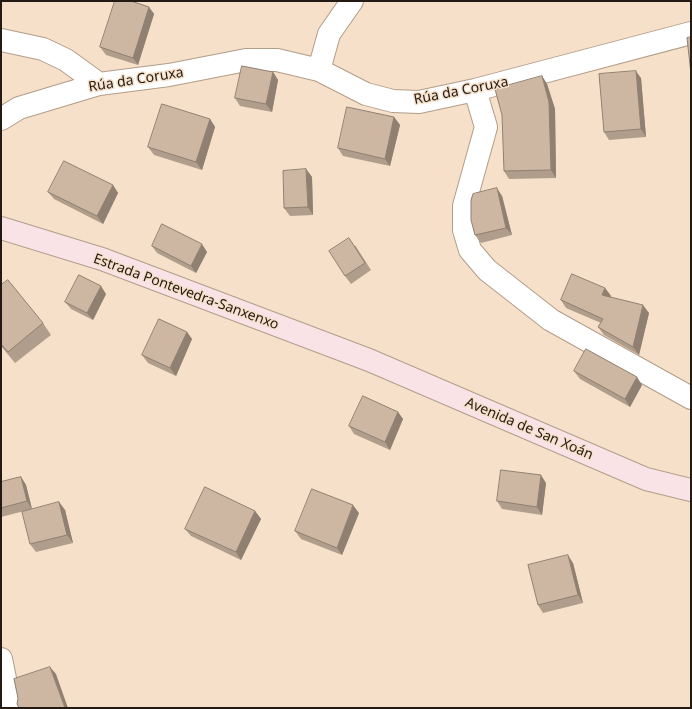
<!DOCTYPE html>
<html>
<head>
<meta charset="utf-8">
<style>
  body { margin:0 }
  #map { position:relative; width:692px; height:709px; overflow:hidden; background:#f6e0ca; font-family:"Noto Sans",sans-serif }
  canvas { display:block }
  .frame { position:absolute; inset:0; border:2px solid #231b13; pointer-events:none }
</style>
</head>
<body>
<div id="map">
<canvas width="692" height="709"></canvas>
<div class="frame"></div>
</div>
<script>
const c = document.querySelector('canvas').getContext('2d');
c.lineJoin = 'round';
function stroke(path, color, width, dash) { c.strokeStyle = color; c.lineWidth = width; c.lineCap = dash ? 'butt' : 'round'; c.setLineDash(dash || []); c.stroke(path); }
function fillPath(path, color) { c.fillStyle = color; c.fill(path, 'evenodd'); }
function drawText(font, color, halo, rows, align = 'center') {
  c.font = font + ' "Noto Sans",sans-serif'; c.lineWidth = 3; c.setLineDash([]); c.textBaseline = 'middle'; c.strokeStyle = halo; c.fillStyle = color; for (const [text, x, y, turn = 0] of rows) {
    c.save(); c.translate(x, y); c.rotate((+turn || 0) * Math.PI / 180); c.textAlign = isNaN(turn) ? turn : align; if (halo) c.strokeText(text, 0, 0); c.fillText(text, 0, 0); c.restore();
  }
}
const street = new Path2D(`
  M1 40 43 49 66 60 99 84
  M319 70 329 34 352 1
  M475 90 486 127 464 206V230L470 250 487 270 551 320 691 398
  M1 119 19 108 99 84 169 75 246 60H277L319 70 366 94 393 101 419 102 475 90 691 33
  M1 659 11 708`);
const secondary = new Path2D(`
  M1 228 102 259 369 360 646 479 691 490`);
stroke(street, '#b29d89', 24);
stroke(secondary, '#b29d89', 24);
stroke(street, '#fff', 22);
stroke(secondary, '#fae3e7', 22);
fillPath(new Path2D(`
  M149 7 154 14 138 65 106 55 100 47Z
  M273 72 278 80 272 112 240 106 235 98Z
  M542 76 547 84 555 109 556 178 509 179 504 171Z
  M641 78 646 137 609 140 604 132Z
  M394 117 400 125 390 166 343 156 338 148Z
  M210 119 215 127 202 170 154 155 148 147Z
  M306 169 312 177 313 215 290 216 284 208Z
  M113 185 118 193 103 224 54 199 48 192Z
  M502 196 512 235 481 243 475 235Z
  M355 245 371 270 351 284 345 276Z
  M152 246 207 252 196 273 157 253Z
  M1 285 43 323 51 335 15 363 1 346Z
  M605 288 611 296 610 297 649 313 639 355 604 335 598 327 601 323 566 308 561 300Z
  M106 294 93 320 71 309 65 302Z
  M187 332 192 339 176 376 148 363 142 355Z
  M574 371 642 385 630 407 580 379Z
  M398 412 403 419 390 450 354 434 349 426Z
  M21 477 26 485 32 509 1 517V482Z
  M546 483 542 515 502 509 497 501Z
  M59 502 65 510 73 543 36 552 30 544Z
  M255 511 261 519 241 560 191 536 185 529Z
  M359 513 342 555 301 539 295 531Z
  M573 563 583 603 543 613 538 605Z`), '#b09d8b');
fillPath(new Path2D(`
  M149 7 154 14 138 65 133 58Z
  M636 71 641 78 646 137 641 129Z
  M273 72 278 80 272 112 266 104Z
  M542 76 547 84 555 109 556 178 551 170Z
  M394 117 400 125 390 166 385 159Z
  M210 119 215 127 202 170 196 162Z
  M306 169 312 177 313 215 308 207Z
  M113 185 118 193 103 224 97 216Z
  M497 188 502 196 512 235 506 228Z
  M202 244 207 252 196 273 191 266Z
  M101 286 106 294 93 320 87 313Z
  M605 288 611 296 608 302 602 295Z
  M643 305 649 313 639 355 633 347Z
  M187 332 192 339 176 376 170 368Z
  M637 377 642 385 630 407 625 399Z
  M398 412 403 419 390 450 385 442Z
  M541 475 546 483 542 515 537 507Z
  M21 477 26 485 32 509 27 501Z
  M59 502 65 510 73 543 67 535Z
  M353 505 359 513 342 555 337 548Z
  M255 511 261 519 241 560 236 552Z
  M568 555 573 563 583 603 578 595Z
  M50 667 56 674 68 708H65Z`), '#908071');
const building = new Path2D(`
  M115 1H131L149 7 133 58 100 47Z
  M691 37V74L687 38Z
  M242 66 273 72 266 104 235 98Z
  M636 71 641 129 604 132 599 74Z
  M542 76 549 102 551 170 504 171 502 115 495 89Z
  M162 104 210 119 196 162 148 147Z
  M347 107 394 117 385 159 338 148Z
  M64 161 113 185 97 216 48 192Z
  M306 169 308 207 284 208 283 171Z
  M497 188 506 228 475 235 471 220V200L473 194Z
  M162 224 202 244 191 266 152 246Z
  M349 238 365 263 345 276 329 251Z
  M572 274 605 288 602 295 643 305 633 347 598 327 603 319 561 300Z
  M79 275 101 286 87 313 65 302Z
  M8 280 43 323 8 352 1 344V285Z
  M159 319 187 332 170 368 142 355Z
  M586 349 637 377 625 399 574 371Z
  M363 396 398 412 385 442 349 426Z
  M501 470 541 475 537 507 497 501Z
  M21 477 27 501 1 508V482Z
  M205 487 255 511 236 552 185 529Z
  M312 489 353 505 337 548 295 531Z
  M59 502 67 535 30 544 22 512Z
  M568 555 578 595 538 605 528 565Z
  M50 667 65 708H19L17 704 18 698 14 679Z`);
fillPath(building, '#cdb7a2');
stroke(building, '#908071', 1);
drawText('14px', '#231b13', '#f6e0ca', [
  ["Rúa da Coruxa",136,80,-9],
  ["Rúa da Coruxa",461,91,-11],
  ["Estrada Pontevedra-Sanxenxo",186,292,20],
  ["Avenida de San Xoán",529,429,23]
]);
</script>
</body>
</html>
